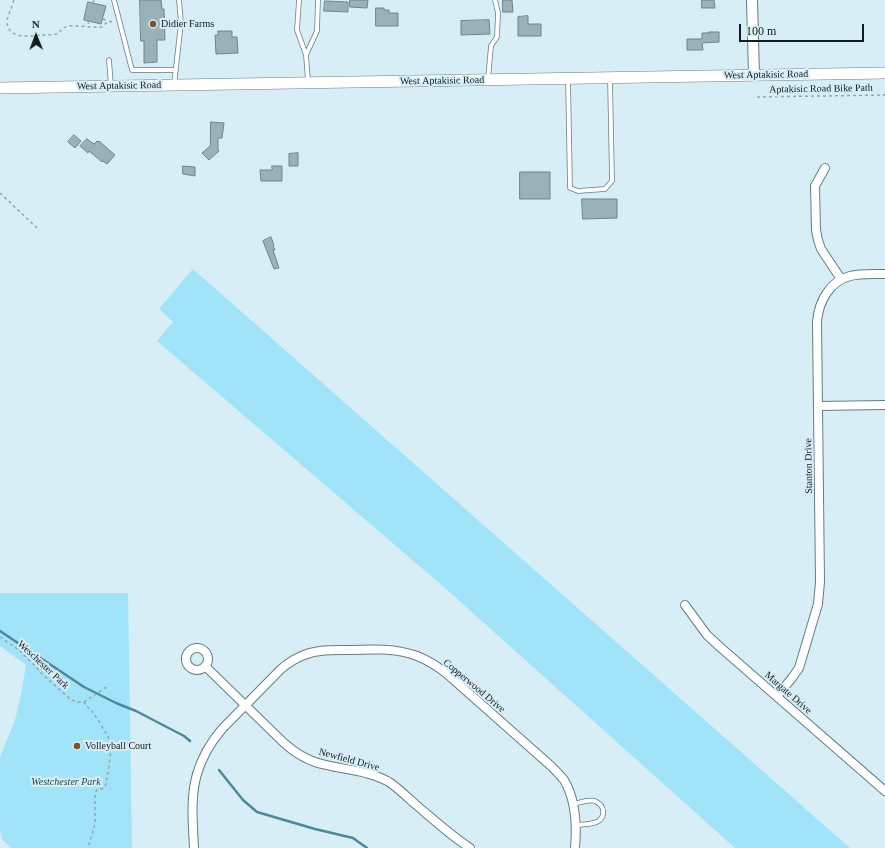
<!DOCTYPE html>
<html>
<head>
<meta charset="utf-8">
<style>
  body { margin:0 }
  #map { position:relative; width:885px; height:848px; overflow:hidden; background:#d7eef6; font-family:Georgia,serif }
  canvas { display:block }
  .north { position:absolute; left:16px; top:16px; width:40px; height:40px; -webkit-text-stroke:3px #d7eef6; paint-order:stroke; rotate:359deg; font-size:11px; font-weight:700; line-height:16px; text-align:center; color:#131b1e }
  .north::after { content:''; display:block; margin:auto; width:14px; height:18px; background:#131b1e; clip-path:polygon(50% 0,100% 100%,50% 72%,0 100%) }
  .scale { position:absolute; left:739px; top:24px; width:125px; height:18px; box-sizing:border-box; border:2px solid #131b1e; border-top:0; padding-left:5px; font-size:12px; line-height:14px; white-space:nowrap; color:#131b1e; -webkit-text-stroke:3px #d7eef6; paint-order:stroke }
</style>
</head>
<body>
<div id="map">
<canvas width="885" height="848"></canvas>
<div class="north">N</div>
<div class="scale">100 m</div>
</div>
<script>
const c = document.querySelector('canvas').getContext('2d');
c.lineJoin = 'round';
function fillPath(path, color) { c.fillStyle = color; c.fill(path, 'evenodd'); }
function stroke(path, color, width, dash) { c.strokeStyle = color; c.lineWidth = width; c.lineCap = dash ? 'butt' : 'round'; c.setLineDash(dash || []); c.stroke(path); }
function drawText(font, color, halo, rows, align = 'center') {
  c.font = font + ' Georgia,serif'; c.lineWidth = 4; c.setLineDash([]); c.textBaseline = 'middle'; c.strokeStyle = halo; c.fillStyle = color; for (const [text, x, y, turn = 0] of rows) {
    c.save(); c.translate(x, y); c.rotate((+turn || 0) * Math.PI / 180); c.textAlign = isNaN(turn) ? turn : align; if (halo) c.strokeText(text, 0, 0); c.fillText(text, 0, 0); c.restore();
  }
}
fillPath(new Path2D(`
  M193 269 850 848H735L445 588 157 341 173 322 159 309Z
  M0 593H128L132 848H11L2 839 0 830V757L15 720 21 694 26 665 0 646Z`), '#a1e4f9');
stroke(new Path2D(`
  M0 631 84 687 116 703 136 711 184 736 190 741
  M219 770 243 800 257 812 315 829 353 838 367 848`), '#4e899a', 2.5);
const building = new Path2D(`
  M140 0H161L162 9H164L165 40H157V62L144 63V41H141Z
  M350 0H368L367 8 350 7Z
  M503 0H512L513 12H503Z
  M702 0H714L715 8H702Z
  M325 1 348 2V12L324 11Z
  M88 2 106 6 101 24 84 20Z
  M376 8H384V10H389V13H398V26H376Z
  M528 16V24H541V36H518V17Z
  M489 20 490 34 461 35V21Z
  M218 31H232V37H237L238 53 216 54 215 35H218Z
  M709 32H719V42L702 43 703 50H687V39H702V33H709Z
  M211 122 224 123 222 138H218V149L219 151 209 160 202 153 210 146Z
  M74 135 81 141 75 148 68 142Z
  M87 139 94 144 97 141 98 142 99 141 115 155 107 164 103 161 102 162 89 151 88 153 80 146Z
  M298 153V166H289V154Z
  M183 166 195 167V176L183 174Z
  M272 166H282V181H261L260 170H272Z
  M520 172H550V199H520Z
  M582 199H617V218L583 219Z
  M271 237 274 245 273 246 275 250H273L279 268 274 269 263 241Z`);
fillPath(building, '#9ab1b7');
stroke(building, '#6f848b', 1);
const service = new Path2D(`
  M114 0 132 70H176
  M299 0 297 30 306 55 308 81
  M306 55 317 31 318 0
  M109 60 111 86
  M488 79 491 46 497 37 498 13 495 0
  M568 79 570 188 578 191 605 189 612 181 610 78
  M174 85 181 23 179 0
  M573 804C579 803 589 799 595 801 599 803 603 806 603 811 605 825 586 824 576 825`);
const minor = new Path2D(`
  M825 168 815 186 816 230 818 240 821 249 841 279
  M818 406 885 405
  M685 605 707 635 720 647 885 791
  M186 659a11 11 0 1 1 22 0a11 11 0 1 1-22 0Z
  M205 666 284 743C293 751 303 758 315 762 339 770 366 769 389 782 398 788 406 796 415 804 433 819 450 835 470 848
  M777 696 792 678 799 668 802 658 818 604 820 582 817 321C819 301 830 281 850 276 861 273 874 274 885 274
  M194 848C193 824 190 798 197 774 202 757 211 742 222 729L281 669C288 663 296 658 304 655 319 649 335 650 350 650 372 649 396 648 417 656 427 660 437 666 446 673L551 766C555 770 560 775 564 780 576 800 577 825 575 848`);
const tertiary = new Path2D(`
  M752 0 754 75`);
const secondary = new Path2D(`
  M0 88 885 73`);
stroke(service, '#687d83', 5.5);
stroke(minor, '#687d83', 10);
stroke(tertiary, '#687d83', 12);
stroke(secondary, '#687d83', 12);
stroke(new Path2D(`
  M14 0 7 20C7 40 28 36 41 35 46 35 53 35 57 34 62 31 61 27 70 26 80 25 91 28 102 27L108 21 114 22
  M93 3 94 0
  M103 19 108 21
  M88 21 89 27
  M757 97 885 95
  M0 193 37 228
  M0 637 19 650 34 665 41 673 69 698 76 702H84C86 706 89 708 92 711 97 718 103 728 107 735 114 747 108 770 106 784L104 788 97 790 95 793V824L88 848
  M84 702 108 686`), '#94a5ac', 1.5, [3, 3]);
stroke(service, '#fff', 4);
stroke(minor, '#fff', 8);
stroke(tertiary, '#fff', 10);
stroke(secondary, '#fff', 11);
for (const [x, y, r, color] of [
  [153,24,4,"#78552e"],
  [77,746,4,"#78552e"]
]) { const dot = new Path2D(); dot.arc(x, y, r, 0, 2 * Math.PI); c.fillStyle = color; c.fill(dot); stroke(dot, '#d7eef6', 1.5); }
drawText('10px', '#131b1e', '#d7eef6', [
  ["Didier Farms",161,24],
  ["Volleyball Court",85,746]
], 'left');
drawText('10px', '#131b1e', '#d7eef6', [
  ["West Aptakisic Road",766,75,-1],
  ["West Aptakisic Road",442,81,-1],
  ["West Aptakisic Road",119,86,-1],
  ["Aptakisic Road Bike Path",821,89,-1],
  ["Stanton Drive",809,466,-91],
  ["Weschester Park",43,665,43],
  ["Copperwood Drive",474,686,40],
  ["Margate Drive",788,693,41],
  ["Newfield Drive",349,760,15]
]);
drawText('italic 10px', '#1f444f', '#d7eef6', [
  ["Westchester Park",66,782]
]);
</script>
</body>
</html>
